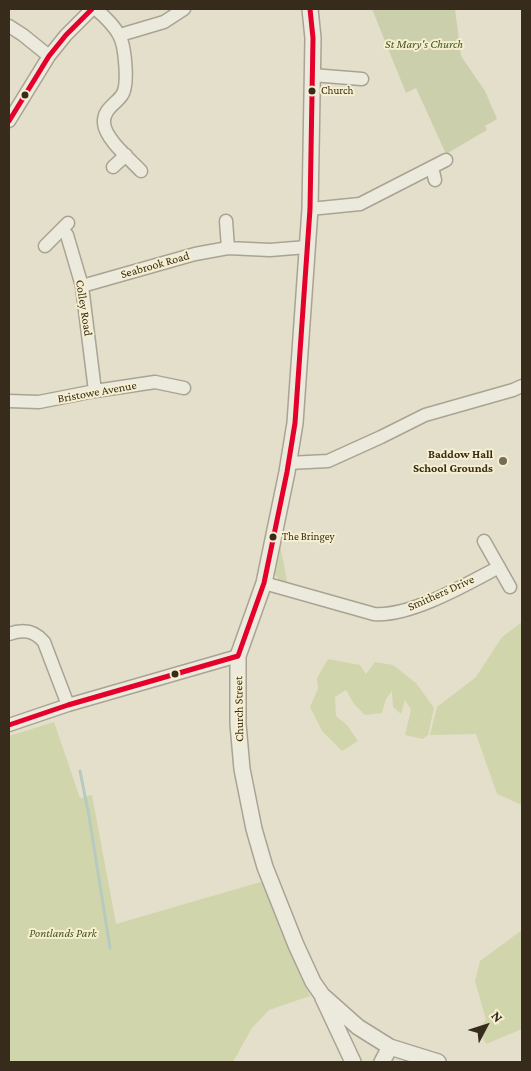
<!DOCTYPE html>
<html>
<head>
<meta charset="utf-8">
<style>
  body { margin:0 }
  #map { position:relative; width:531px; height:1071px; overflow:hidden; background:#e4dfca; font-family:"Crimson Pro",serif }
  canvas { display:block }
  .frame { position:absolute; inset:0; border:10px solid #372c1c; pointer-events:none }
  .north { position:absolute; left:461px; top:1001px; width:50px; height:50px; -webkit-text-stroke:4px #f6efcf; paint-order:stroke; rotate:50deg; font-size:14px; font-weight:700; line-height:20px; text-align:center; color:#372c1c }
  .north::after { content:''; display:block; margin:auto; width:18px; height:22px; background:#372c1c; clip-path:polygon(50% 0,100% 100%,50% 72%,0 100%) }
</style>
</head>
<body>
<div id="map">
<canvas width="531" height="1071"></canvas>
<div class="frame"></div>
<div class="north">N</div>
</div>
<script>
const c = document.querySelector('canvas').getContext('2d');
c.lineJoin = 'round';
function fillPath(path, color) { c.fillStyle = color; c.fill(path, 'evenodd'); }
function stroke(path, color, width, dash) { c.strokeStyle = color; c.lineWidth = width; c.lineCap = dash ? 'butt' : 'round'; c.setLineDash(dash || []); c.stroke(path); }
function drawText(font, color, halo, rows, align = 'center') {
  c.font = font + ' "Crimson Pro",serif'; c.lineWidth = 4; c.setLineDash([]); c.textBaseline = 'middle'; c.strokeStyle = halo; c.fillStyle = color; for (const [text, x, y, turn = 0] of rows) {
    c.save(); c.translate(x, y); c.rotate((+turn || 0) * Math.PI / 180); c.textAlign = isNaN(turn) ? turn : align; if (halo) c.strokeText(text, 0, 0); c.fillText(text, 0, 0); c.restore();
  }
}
fillPath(new Path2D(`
  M279 540 287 581 285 583 279 580 272 570Z
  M522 622V805L497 794 476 734 430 735 437 707 476 677 502 637Z
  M328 659 360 665 366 674 375 662 393 665 416 683 434 708 428 735 423 739 405 735 411 710 405 700 401 714 393 707 392 691 386 699 382 713 365 715 354 704 346 690 335 697 336 716 347 725 358 741 342 751 322 731 310 707 318 689 317 678Z
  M54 722 80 798 92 795 116 924 264 881 310 996 269 1010 252 1028 233 1062H9V736Z
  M522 930V1029L486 1044 478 1029 486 1020 475 981 480 961Z`), '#d1d5ac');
fillPath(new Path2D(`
  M372 9H455L461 56 485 91 497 119 485 126 487 130 446 154 416 88 406 93Z`), '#cbcfac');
stroke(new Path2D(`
  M80 771 89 816 110 948`), '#b6cac0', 3);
const minor = new Path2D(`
  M96 9C104 16 114 25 119 35 125 45 129 85 122 95 116 104 103 109 104 123 105 139 130 159 141 171
  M9 26 23 35 49 56
  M120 35 164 22 184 9
  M312 75 362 79
  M9 121 49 56 66 35 92 9
  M113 167 126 155
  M432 167 435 180
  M310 209 360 204 446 160
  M226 221 228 248
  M62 229 67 235 82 286 95 391
  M45 246 68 223
  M82 286 195 254 228 248 270 250 307 247
  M9 401 39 402 95 391 155 382 184 388
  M288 463 328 461 381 437 425 415 513 390 522 386
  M484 541 510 587
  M264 583 374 614C410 617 467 584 499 567
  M9 634C23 629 34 630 44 642L68 705
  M9 725 68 705 238 656`);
const tertiary = new Path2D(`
  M310 9 313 38 310 209 295 423 287 472 264 583 238 656V724L242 769 254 829 265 867 296 945 313 982 322 995 358 1027 390 1047 438 1062
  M323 998 353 1062
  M382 1062 390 1047`);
stroke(minor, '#a9a394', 15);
stroke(tertiary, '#a9a394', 18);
stroke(minor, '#ece9dd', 12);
stroke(tertiary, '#ece9dd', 15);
stroke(new Path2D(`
  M9 121 49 56 66 35 92 9
  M9 725 68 705 238 656 264 583 287 472 295 423 310 209 313 38 310 9`), '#e4002b', 5);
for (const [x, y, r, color] of [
  [312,91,4.5,"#372c1c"],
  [25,95,4.5,"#372c1c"],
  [503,461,5,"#746b59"],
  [273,537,4.5,"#372c1c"],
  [175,674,4.5,"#372c1c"]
]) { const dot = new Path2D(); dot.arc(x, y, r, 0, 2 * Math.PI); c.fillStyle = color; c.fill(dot); stroke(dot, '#f6efcf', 2); }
drawText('11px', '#372c1c', '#f6efcf', [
  ["Church",321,91],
  ["The Bringey",282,537]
], 'left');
drawText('italic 12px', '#435522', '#f6efcf', [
  ["St Mary's Church",424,44],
  ["Pontlands Park",63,933]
]);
drawText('12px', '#372c1c', '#f6efcf', [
  ["Seabrook Road",155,265,-16],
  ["Colley Road",84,308,81],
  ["Bristowe Avenue",97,392,-10],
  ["Smithers Drive",441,593,-24],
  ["Church Street",239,709,-91]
]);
drawText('bold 12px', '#372c1c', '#f6efcf', [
  ["Baddow Hall",493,454],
  ["School Grounds",493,468]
], 'right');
</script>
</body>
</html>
